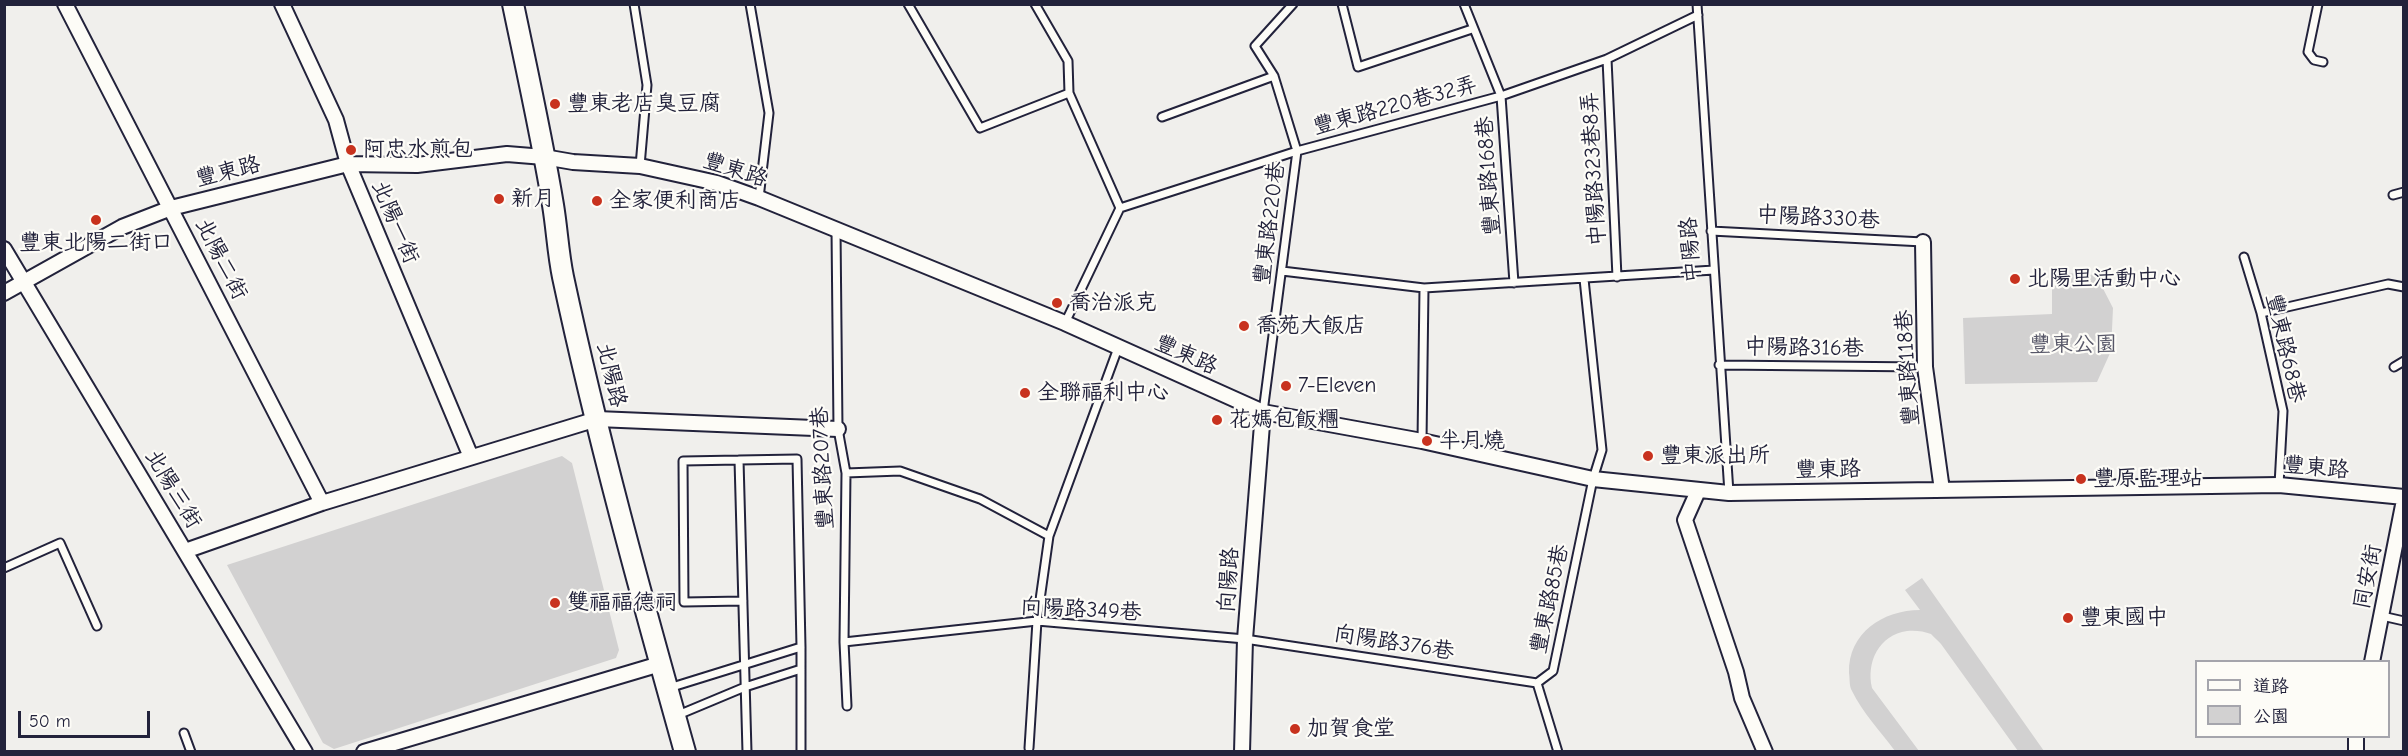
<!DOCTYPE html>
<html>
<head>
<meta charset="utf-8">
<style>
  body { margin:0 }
  #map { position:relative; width:2408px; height:756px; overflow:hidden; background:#f0efec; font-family:"Comic Neue","LXGW WenKai TC",sans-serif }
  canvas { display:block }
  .frame { position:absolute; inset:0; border:6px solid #22223b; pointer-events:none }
  .legend { position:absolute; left:2195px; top:660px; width:195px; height:78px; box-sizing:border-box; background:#fdfcf7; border:2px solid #a5a5ac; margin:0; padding:8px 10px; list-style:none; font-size:18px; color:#22223b }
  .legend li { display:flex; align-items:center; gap:12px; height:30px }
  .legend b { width:30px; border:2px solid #a5a5ac }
  .scale { position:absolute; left:18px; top:711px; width:132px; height:27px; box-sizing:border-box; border:3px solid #22223b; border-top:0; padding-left:8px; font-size:18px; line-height:21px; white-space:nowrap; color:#22223b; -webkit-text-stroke:4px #fdfcf7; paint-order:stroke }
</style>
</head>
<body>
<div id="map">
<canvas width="2408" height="756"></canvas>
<div class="frame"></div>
<ul class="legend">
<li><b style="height:8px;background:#fdfcf7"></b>道路</li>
<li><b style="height:16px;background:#d2d1d1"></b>公園</li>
</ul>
<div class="scale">50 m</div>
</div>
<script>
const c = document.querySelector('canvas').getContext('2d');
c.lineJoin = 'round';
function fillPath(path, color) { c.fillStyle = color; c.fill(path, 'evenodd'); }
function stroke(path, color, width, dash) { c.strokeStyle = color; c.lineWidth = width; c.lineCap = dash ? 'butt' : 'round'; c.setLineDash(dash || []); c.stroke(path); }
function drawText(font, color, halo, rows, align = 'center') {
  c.font = font + ' "Comic Neue","LXGW WenKai TC",sans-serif'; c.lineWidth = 4.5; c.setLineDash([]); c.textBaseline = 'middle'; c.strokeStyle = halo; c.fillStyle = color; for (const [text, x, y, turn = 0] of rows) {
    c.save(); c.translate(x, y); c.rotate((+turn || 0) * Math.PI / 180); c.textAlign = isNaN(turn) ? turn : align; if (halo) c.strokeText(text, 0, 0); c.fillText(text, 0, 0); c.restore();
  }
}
fillPath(new Path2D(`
  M2052 272 2096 275 2113 308 2111 351 2097 382 1965 384 1963 318 2052 314Z
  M562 456 572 463 619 650 616 658 334 749 323 743 227 565Z
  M1922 578 2044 751H2018L1941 644C1938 641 1934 637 1931 634 1924 631 1914 630 1907 631 1879 635 1866 662 1872 688L1919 751H1895C1881 732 1862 712 1852 691 1849 686 1850 679 1849 673 1848 633 1883 610 1920 610L1905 590Z`), '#d2d1d1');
const lane = new Path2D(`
  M634 4 647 85 640 166
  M750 4 769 113 759 198
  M908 4 980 128 1069 93
  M1035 4 1068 61 1069 93 1120 208 1065 323
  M1342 4 1358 67 1472 29
  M1464 4 1501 96 1514 283
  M1697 4 1729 493
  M2318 4 2308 52 2314 60 2323 62
  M1607 59 1617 277
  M1162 117 1274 76
  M2393 195 2404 192
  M1120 208 1297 151 1501 96 1607 59 1698 15
  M836 229 838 429 846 473 844 642 847 706
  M1711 231 1923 242
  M2244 257 2261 313 2283 411 2279 485
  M1282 271 1424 288 1714 270
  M2261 313 2388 284 2404 287
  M1719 365 1925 367
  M2394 367 2404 361
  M1263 412 1297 151 1274 76 1255 46 1293 4
  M1422 441 1424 288
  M739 460 683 461 684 602 743 601
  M846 473 900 471 980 499 1049 536
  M4 568 60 543 97 626
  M2382 616 2404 621
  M844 642 1037 621 1245 639 1537 683
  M1537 683 1553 671 1593 479 1602 450 1584 279
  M1537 683 1558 752
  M669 688 801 647
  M678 715 745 687 801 669
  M184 733 191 752
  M1029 748 1037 621 1049 536 1118 348
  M747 752 739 460 797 459 801 647V752`);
const street = new Path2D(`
  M65 4 322 503
  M282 4 336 120 348 164 471 457
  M1923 242 1925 367 1942 490
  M4 249 305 752
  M4 293 122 227 171 208 348 164 417 165 507 154 544 157 573 162 640 166 717 183 759 198 1065 323 1263 412 1422 441 1593 479 1729 493 2279 485 2404 497
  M1698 491 1685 520 1736 672 1742 698 1765 752
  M185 551 322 503 597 419 838 429
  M2372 662 2404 500
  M364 752 660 664
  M1242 752 1245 639 1263 412
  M2356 752V736`);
const secondary = new Path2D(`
  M513 4C527 71 542 138 553 205 557 229 558 253 563 277 597 436 641 595 685 752`);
stroke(lane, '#22223b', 11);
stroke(street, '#22223b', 18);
stroke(secondary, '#22223b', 24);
stroke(lane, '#fdfcf7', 7);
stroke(street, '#fdfcf7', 14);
stroke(secondary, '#fdfcf7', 20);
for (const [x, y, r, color] of [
  [555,104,6,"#c8321e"],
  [351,150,6,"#c8321e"],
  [499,199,6,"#c8321e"],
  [597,201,6,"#c8321e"],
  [96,220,6,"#c8321e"],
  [2015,279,6,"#c8321e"],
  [1057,303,6,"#c8321e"],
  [1244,326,6,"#c8321e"],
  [1286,386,6,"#c8321e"],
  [1025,393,6,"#c8321e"],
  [1217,420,6,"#c8321e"],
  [1427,441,6,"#c8321e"],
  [1648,456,6,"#c8321e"],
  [2081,479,6,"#c8321e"],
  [555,603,6,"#c8321e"],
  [2068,618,6,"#c8321e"],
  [1295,729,6,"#c8321e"]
]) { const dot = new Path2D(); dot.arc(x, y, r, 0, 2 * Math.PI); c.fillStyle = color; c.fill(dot); stroke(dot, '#fdfcf7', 2); }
drawText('22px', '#22223b', '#fdfcf7', [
  ["豐東老店臭豆腐",567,104],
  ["阿忠水煎包",363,150],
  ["新月",511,199],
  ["全家便利商店",609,201],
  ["豐東北陽二街口",96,243,"center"],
  ["北陽里活動中心",2027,279],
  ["喬治派克",1069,303],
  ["喬苑大飯店",1256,326],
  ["7-Eleven",1298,386],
  ["全聯福利中心",1037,393],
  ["花媽包飯糰",1229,420],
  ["半月燒",1439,441],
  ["豐東派出所",1660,456],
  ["豐原監理站",2093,479],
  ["雙福福德祠",567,603],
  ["豐東國中",2080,618],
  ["加賀食堂",1307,729]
], 'left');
drawText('22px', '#22223b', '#fdfcf7', [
  ["豐東路220巷32弄",1395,106,-15],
  ["中陽路323巷8弄",1594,169,-93],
  ["豐東路",735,170,18],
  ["豐東路",228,172,-14],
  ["豐東路168巷",1489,176,-94],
  ["中陽路330巷",1818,218,3],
  ["北陽一街",395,222,67],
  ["豐東路220巷",1270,223,-83],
  ["中陽路",1691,250,-94],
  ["北陽二街",221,259,63],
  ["中陽路316巷",1804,348,1],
  ["豐東路68巷",2285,348,77],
  ["豐東路",1186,355,24],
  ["豐東路118巷",1908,368,-94],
  ["北陽路",611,375,77],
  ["豐東路207巷",823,468,-93],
  ["豐東路",2316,468,5],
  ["豐東路",1828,470,-1],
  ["北陽三街",173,489,59],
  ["同安街",2368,577,-79],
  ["向陽路",1229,580,-86],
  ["豐東路85巷",1550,599,-78],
  ["向陽路349巷",1081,610,3],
  ["向陽路376巷",1394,643,9]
]);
drawText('22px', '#575768', '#fdfcf7', [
  ["豐東公園",2073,345]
]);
</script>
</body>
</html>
